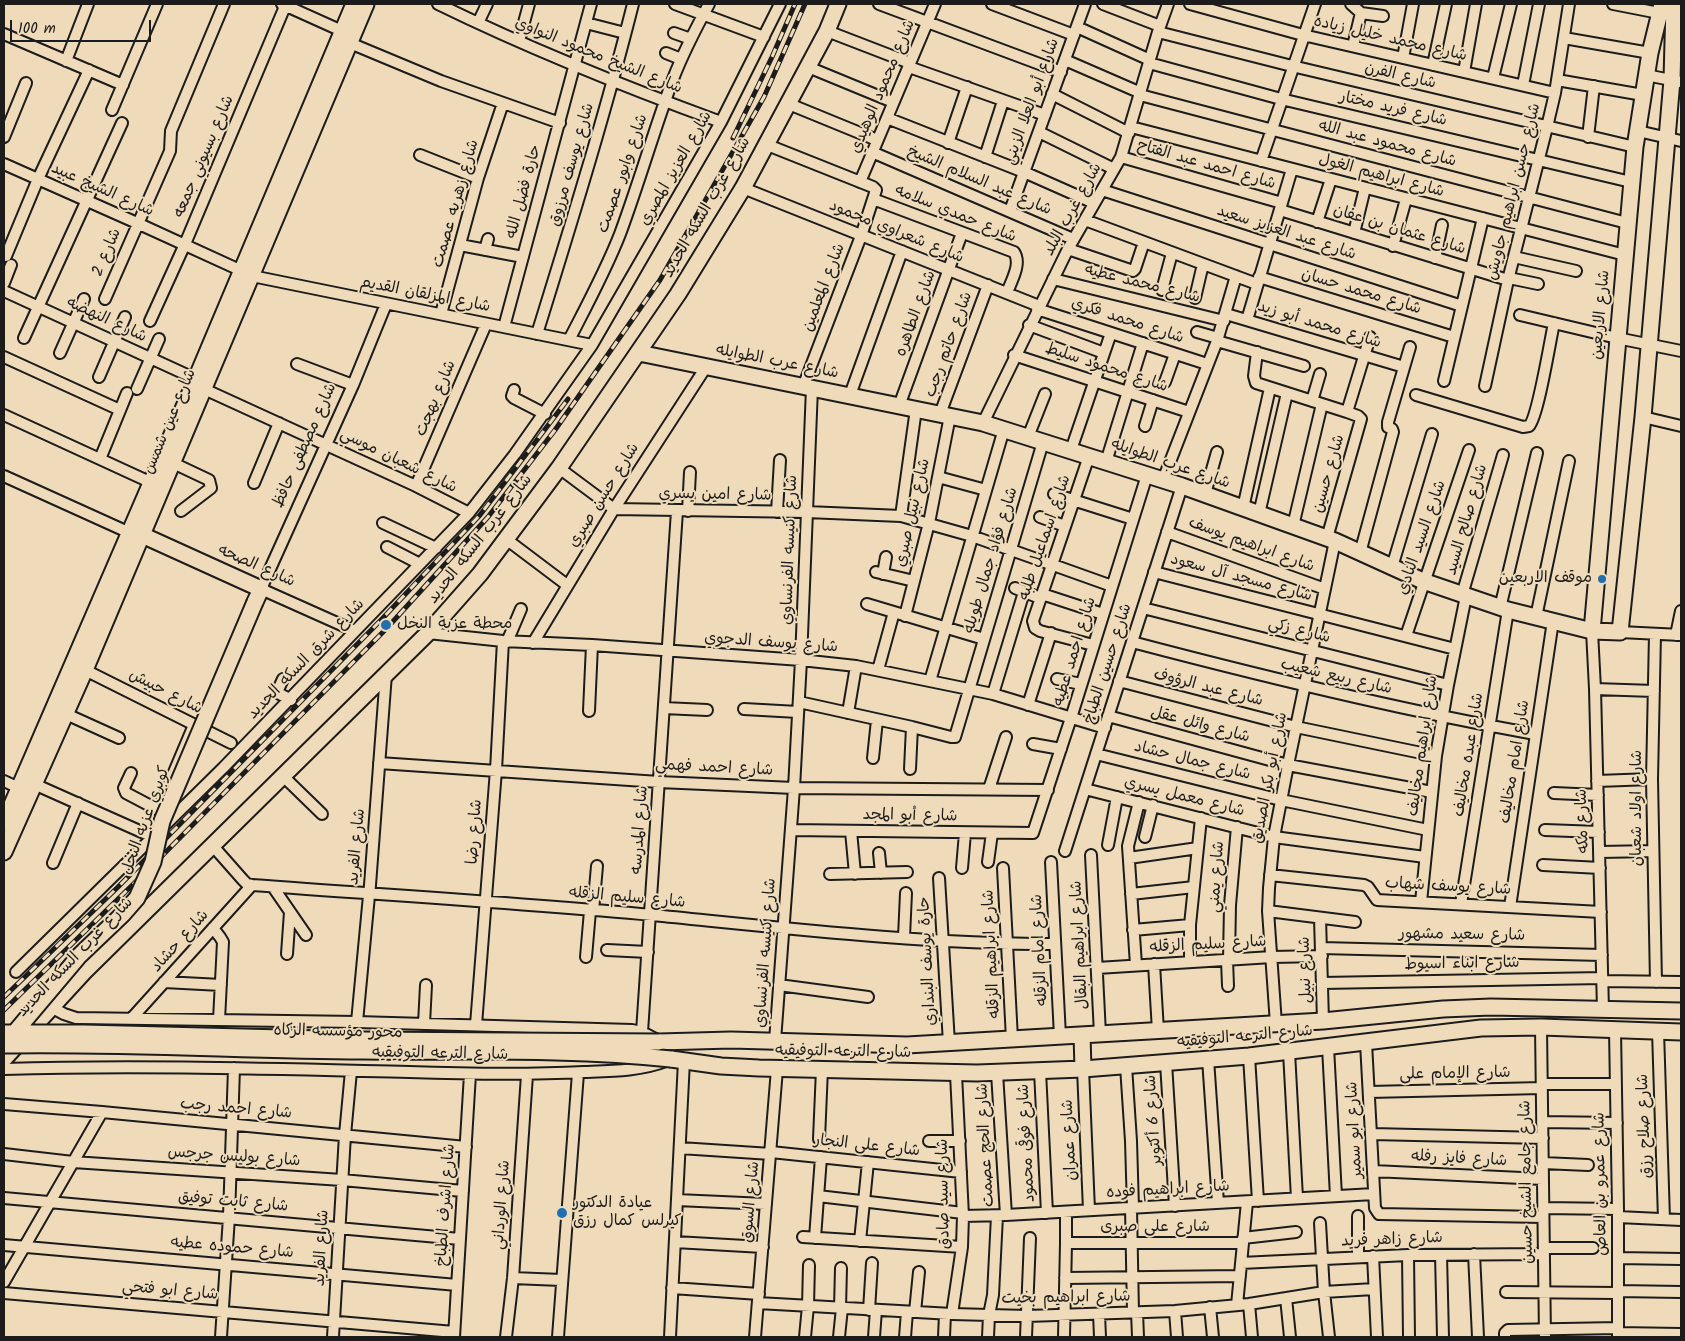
<!DOCTYPE html>
<html>
<head>
<meta charset="utf-8">
<style>
  body { margin:0 }
  #map { position:relative; width:1685px; height:1341px; overflow:hidden; background:#efdbb9; font-family:Kalam,sans-serif }
  canvas { display:block }
  .frame { position:absolute; inset:0; border:5px solid #1c1c1c; pointer-events:none }
  .scale { position:absolute; left:10px; top:20px; width:141px; height:22px; box-sizing:border-box; border:2px solid #1c1c1c; border-top:0; padding-left:6px; font-size:15px; line-height:18px; white-space:nowrap; color:#1c1c1c; -webkit-text-stroke:4px #efdbb9; paint-order:stroke }
</style>
</head>
<body>
<div id="map">
<canvas width="1685" height="1341"></canvas>
<div class="frame"></div>
<div class="scale">100 m</div>
</div>
<script>
const c = document.querySelector('canvas').getContext('2d');
c.lineJoin = 'round';
function stroke(path, color, width, dash) { c.strokeStyle = color; c.lineWidth = width; c.lineCap = dash ? 'butt' : 'round'; c.setLineDash(dash || []); c.stroke(path); }
function drawText(font, color, halo, rows, align = 'center') {
  c.font = font + ' Kalam,"Playpen Sans Arabic",sans-serif'; c.lineWidth = 4; c.setLineDash([]); c.textBaseline = 'middle'; c.strokeStyle = halo; c.fillStyle = color; for (const [text, x, y, turn = 0] of rows) {
    c.save(); c.translate(x, y); c.rotate((+turn || 0) * Math.PI / 180); c.textAlign = isNaN(turn) ? turn : align; if (halo) c.strokeText(text, 0, 0); c.fillText(text, 0, 0); c.restore();
  }
}
const street = new Path2D(`
  M282 4 342 31
  M438 4C530 49 625 87 721 122
  M675 4 764 37
  M879 4 1061 72
  M992 4 1074 35
  M1103 4 1160 26
  M1190 4 1303 35 1555 93
  M1351 4 1361 13 1383 16
  M1613 4 1659 13
  M478 23 487 4
  M586 23 625 33
  M1077 27 1150 60
  M827 31 910 63
  M1158 32 1292 66 1635 147
  M674 33 691 39
  M4 34 123 85
  M1564 38 1650 53
  M345 41 441 81 560 123
  M519 41 529 4
  M1353 46 1361 13
  M666 53 681 59
  M1403 58 1413 4
  M1065 60 1141 93
  M66 61 88 4
  M1149 63 1281 99 1631 182
  M1433 65 1446 4
  M808 67 893 102
  M909 67 1045 115
  M1464 72 1476 4
  M1646 75 1681 82
  M1493 78 1511 4
  M1557 80 1643 95
  M1523 85 1539 4
  M1052 94 1129 133
  M1140 95 1627 223
  M789 104 877 140
  M112 110 157 4
  M887 118 1024 172 1094 203
  M1131 127 1625 255
  M1638 131 1681 141
  M1039 132 1114 169
  M4 137 26 83
  M1588 137 1594 86
  M948 143 967 87
  M765 144 873 187 876 190 861 236 803 387
  M872 152 1073 239
  M420 155 478 178
  M985 157 1003 101
  M1121 157 1282 203
  M1261 161 1315 4
  M4 164 137 223 242 271
  M860 182 935 4
  M743 188 1039 306
  M1102 190 1462 306
  M873 199 1014 252C1022 264 1011 281 1007 293
  M1280 210 1508 280
  M1010 211 1085 4
  M1085 220 1257 284
  M1317 222 1331 179
  M1354 233 1365 188
  M460 245 523 257
  M1393 246 1406 199
  M1068 249 1133 271 1135 269 1144 242
  M485 250 488 239
  M6 256 38 179 89 70
  M1514 257 1576 271
  M1435 258 1442 225
  M252 276 592 345
  M1259 277 1454 337
  M1509 278 1538 284
  M1053 279 1224 321
  M4 283 11 265
  M1162 290 1172 253
  M4 291 196 379
  M1195 298 1203 264
  M105 299 170 151 171 131 224 4
  M1037 309 1207 364
  M441 314 478 178 503 103
  M1226 314 1404 367
  M1520 315 1617 338 1681 351
  M1247 320 1292 169
  M150 321 185 244 286 4
  M1029 325 1104 353
  M504 327 591 4
  M1197 332 1218 338
  M537 334C571 224 605 115 633 4
  M24 338 122 123
  M569 340C587 305 606 270 620 234 639 183 654 130 673 79 683 53 696 28 709 4
  M1217 341 1304 366
  M1257 352 1254 376 1256 383 1347 412 1358 416 1361 419 1327 538
  M60 353 84 299
  M1014 355 1189 412
  M4 357 120 410
  M297 364 353 385
  M99 377 125 317
  M1444 381 1483 218
  M1165 382 1175 354
  M1485 386 1508 280 1547 127 1555 93 1569 4
  M137 389 159 339
  M204 389 416 486 469 513
  M514 390 512 396 514 398 545 414
  M850 395 902 251
  M1416 395 1523 427 1529 426C1538 417 1550 341 1554 323
  M1312 401 1320 374
  M899 406 962 233
  M1347 412 1370 337
  M940 414 988 285
  M4 415 152 483
  M1643 417 1681 426
  M983 423 1068 249 1121 157 1158 32 1168 4
  M1145 426 1153 400
  M1028 437 1045 394
  M1071 450 1111 333
  M1089 456 1033 621 1035 628 1040 631 1093 645
  M100 459 127 393
  M1106 462 1143 343
  M173 463 209 480 211 488 181 511
  M559 468 614 509 807 512 901 516 972 536 1112 586
  M4 476 130 533
  M938 477 986 490
  M1163 480 1217 341 1236 276
  M254 483 279 423
  M416 486 486 324
  M1054 494 1133 519
  M1205 494 1217 452
  M1243 508 1270 388
  M688 511 690 472
  M777 512 780 460
  M1259 514 1287 393
  M901 516 916 409
  M1040 517 1065 526
  M383 523 436 548
  M1293 526 1322 404
  M1167 532 1325 589
  M506 539 567 585
  M387 547 420 564
  M1360 553 1393 432 1392 429 1388 427V422L1410 347
  M1392 567 1432 434
  M876 572 914 581
  M1154 572 1455 649
  M883 574 886 557
  M1015 588 1040 598
  M1042 594 1103 614
  M1462 595 1503 455
  M867 604 984 639
  M1143 608 1448 685
  M1500 608 1537 453
  M905 616 929 523 950 416
  M1536 617 1569 461
  M355 631 261 589 353 385 386 304
  M1592 631 1595 689 1603 1010
  M1620 632 1681 635
  M428 633 503 641 592 645 801 660 856 666 993 694 1105 728
  M1655 634 1652 779 1656 982
  M1676 635 1681 611
  M1406 636 1469 450
  M507 642 521 609
  M1132 642C1265 677 1399 710 1535 734
  M533 643 614 509 706 367
  M85 670 231 743
  M878 670 894 612
  M283 679 278 690V693L291 700
  M1057 679 1081 684
  M930 681 1004 429
  M1119 681 1296 727 1436 756
  M1595 689 1654 691
  M993 694 1024 592
  M799 702 912 727 951 737H955L1043 442
  M1028 705 1051 633
  M664 708 707 710
  M744 709 798 712
  M589 711 592 645
  M848 713 856 666
  M66 714 119 738
  M1108 716 1288 765 1432 792
  M1033 744 1061 749
  M1096 754 1281 800 1428 830
  M873 758 877 720
  M379 763 659 782 794 788 1048 790
  M910 769 912 727
  M131 773 124 788 126 793 164 813
  M283 776 322 814
  M4 781 19 788
  M1597 781 1652 779
  M34 784 153 837
  M989 789 1006 737
  M1085 789 1274 837 1425 857
  M1554 793 1598 795
  M158 810 194 725
  M791 830 1033 833 1071 718 1147 475
  M1545 830 1599 832
  M851 831 855 874
  M1145 837 1153 805
  M1108 845 1117 797
  M213 846 243 880 247 884 252 885C386 895 519 903 652 915 785 928 922 944 1055 944
  M1065 851 1182 486
  M1600 852 1653 851
  M879 853 881 873
  M1091 855 1100 1034
  M1129 858 1198 848
  M988 862 992 833
  M1051 862 1060 1036
  M53 863 78 803
  M1543 865 1600 868
  M962 868 965 833
  M1003 868 1012 1039
  M830 874 907 872
  M1270 875 1364 885 1368 887 1377 900 1601 912
  M939 878 949 1043
  M273 887 306 935
  M1131 894 1194 887
  M1421 902 1436 756 1448 685 1466 596
  M1461 904 1508 610
  M1510 907 1553 621
  M593 911 597 866
  M1268 911 1355 922
  M1320 918 1323 1021
  M213 928 220 937 223 942 219 1020
  M1133 930 1190 925
  M904 937 906 893
  M1321 948 1602 955
  M607 950 648 952
  M287 954 290 912
  M586 957 590 911
  M1227 960 1228 986
  M1229 960 1230 905 1237 827
  M1190 962V925L1201 818
  M1154 964 1158 1031
  M1136 965 1128 846 1139 802
  M1097 968 1272 957 1322 956
  M16 972 223 768 469 513 515 454 592 345 721 122 780 4
  M1602 981 1681 982
  M164 982 221 985
  M1322 983 1602 978
  M779 985 868 997
  M51 1007 64 1014 76 1018 357 1022 632 1030 642 1032 659 1041
  M131 1019 252 885
  M357 1022 370 885 386 674
  M424 1024 426 985
  M1276 1024 1268 911 1269 888 1274 837 1288 765 1335 541
  M476 1025 496 770 503 641
  M1541 1027 1545 1337
  M1615 1030 1618 1209V1337
  M1658 1031 1664 1219
  M642 1032 677 511
  M775 1041 794 788 801 660 812 388
  M1366 1043 1375 1208 1379 1214 1543 1217
  M1328 1047 1336 1196
  M1289 1052 1297 1198
  M1249 1056 1258 1201
  M1208 1059 1218 1203
  M1166 1063 1175 1206
  M1126 1066 1131 1141 1133 1208
  M4 1069C139 1065 274 1069 409 1072 468 1074 525 1075 584 1072 611 1071 640 1071 666 1061
  M1083 1069 1089 1210
  M1040 1071 1047 1213
  M997 1073 1006 1215
  M1542 1084H1616
  M1369 1092 1542 1088
  M4 1104 102 1112 466 1147
  M1542 1122 1617 1123
  M1372 1134 1543 1138
  M819 1139 822 1069
  M929 1141H960
  M680 1148 771 1154
  M771 1152 961 1172
  M4 1154 73 1162 342 1180 463 1191
  M1543 1163 1588 1165
  M1373 1171 1543 1179
  M818 1196 963 1213
  M4 1198 460 1239
  M677 1200 766 1204
  M1131 1208 1133 1313
  M1543 1208 1618 1209
  M963 1216 1006 1215 1374 1194
  M1358 1216V1257
  M1618 1217 1681 1220
  M1320 1223 1324 1292 1329 1337
  M803 1237 962 1247
  M815 1238 821 1157
  M1243 1238 1296 1232
  M860 1241 868 1162
  M675 1242 763 1247
  M1066 1243H1243
  M4 1245 457 1285
  M1544 1248H1593
  M1474 1254 1478 1337
  M1408 1255 1409 1337
  M1441 1255 1443 1337
  M1373 1256 1377 1337
  M1618 1258 1681 1259
  M1241 1263 1408 1255 1544 1254
  M513 1278 561 1280
  M1065 1278 1240 1276
  M4 1282 102 1112
  M672 1288 759 1294
  M1618 1291 1681 1292
  M1506 1292 1618 1293
  M4 1293 454 1332
  M1286 1298 1290 1337
  M758 1303 952 1314 1027 1316 1175 1311 1249 1304 1324 1292 1374 1289
  M1249 1304 1252 1337
  M1237 1305 1247 1202
  M1210 1307 1213 1337
  M840 1308 841 1268
  M869 1310 872 1263
  M1175 1311 1177 1337
  M915 1312 919 1272
  M1137 1312 1138 1337
  M952 1314 962 1247 963 1216 956 1074
  M1099 1314 1100 1337
  M1618 1333 1681 1334
  M221 1337 229 1217 234 1068
  M333 1337 345 1135 351 1071
  M454 1337 470 1074
  M506 1337 513 1278 527 1075
  M558 1337 578 1073
  M670 1337 684 1061
  M755 1337 777 1069
  M805 1337 808 1306 809 1265
  M839 1337 842 1308
  M874 1337 876 1310
  M905 1337 907 1312
  M944 1337 945 1314
  M988 1337 989 1315 993 1295 997 1216
  M1026 1337 1030 1238
  M1064 1337 1066 1243V1212
  M1505 1337V1333L1508 1330 1618 1328`);
const secondary = new Path2D(`
  M639 353 983 423 1182 486 1335 541 1423 581 1508 610 1592 631 1620 632 1643 417 1672 80 1674 4
  M142 535 261 589 255 602
  M1592 631 1635 147 1650 53 1662 4
  M4 823 196 379 354 4
  M4 852 85 670 366 4
  M1082 1035 1083 1069
  M659 1042 731 1040 907 1045 1323 1021 1443 1009 1491 1007 1681 1011
  M4 1059 84 972 428 633 480 574 559 468 678 294 743 188 827 31 838 4
  M671 1059 721 1066 759 1068 977 1073 1083 1069 1249 1056 1481 1028 1541 1027 1681 1032`);
stroke(street, '#1c1c1c', 14);
stroke(secondary, '#1c1c1c', 19);
stroke(street, '#efdbb9', 10);
stroke(secondary, '#efdbb9', 15);
const rail = new Path2D(`
  M733 138 772 57 795 4
  M4 997 118 887 381 620 480 515 568 399
  M4 1010 155 863 387 628 488 517 555 430 660 280 764 97 805 4`);
stroke(rail, '#1c1c1c', 5);
stroke(rail, '#efdbb9', 3, [9]);
const secondaryBridge = new Path2D(`
  M4 1033H84L363 1040 659 1042
  M10 1038 80 955 123 914 137 898 153 862 162 821 255 602
  M4 1045C123 1043 243 1050 362 1051 465 1052 569 1048 671 1059`);
stroke(secondaryBridge, '#1c1c1c', 19, []);
stroke(secondaryBridge, '#efdbb9', 15);
for (const [x, y, r, color] of [
  [1602,579,5,"#1f6fb2"],
  [386,625,6,"#1f6fb2"],
  [562,1213,6,"#1f6fb2"]
]) { const dot = new Path2D(); dot.arc(x, y, r, 0, 2 * Math.PI); c.fillStyle = color; c.fill(dot); stroke(dot, '#efdbb9', 2); }
drawText('16px', '#1c1c1c', '#efdbb9', [
  ["شارع محمد خليل زياده",1390,40,13],
  ["شارع الشيخ محمود النواوي",598,57,22],
  ["شارع الفرن",1400,77,13],
  ["شارع محمود الوهيدي",884,87,-67],
  ["شارع أبو العلا الزيني",1033,102,-70],
  ["شارع فريد مختار",1393,110,13],
  ["شارع محمود عبد الله",1387,145,15],
  ["شارع بسيوني جمعه",205,157,-67],
  ["شارع يوسف مرزوق",573,165,-74],
  ["شارع احمد عبد الفتاح",1206,166,16],
  ["شارع العزيز المصري",677,169,-60],
  ["شارع وابور عصمت",624,174,-71],
  ["شارع ابراهيم الغول",1381,177,15],
  ["شارع عبد السلام الشيخ",979,182,23],
  ["شارع الشيخ عبيد",102,191,24],
  ["حارة فضل الله",525,192,-75],
  ["شارع حسن ابراهيم جاويش",1515,192,-76],
  ["شارع زهريه عصمت",457,204,-74],
  ["شارع غرب السكه الحديد",708,208,-60],
  ["شارع غرب البلد",1074,210,-61],
  ["شارع حمدي سلامه",955,215,22],
  ["شارع عثمان بن عفان",1399,231,17],
  ["شارع شعراوي محمود",896,233,22],
  ["شارع عبد العزيز سعيد",1286,234,18],
  ["شارع 2",108,253,-67],
  ["شارع محمد عطيه",1142,285,14],
  ["شارع المعلمين",825,288,-69],
  ["شارع محمد حسان",1361,293,17],
  ["شارع المزلقان القديم",425,296,11],
  ["شارع الطاهره",917,314,-70],
  ["شارع الاربعين",1602,315,-85],
  ["شارع النهضه",106,321,25],
  ["شارع محمد فكري",1127,322,18],
  ["شارع محمد أبو زيد",1319,326,17],
  ["شارع حاتم رجب",950,345,-70],
  ["شارع عرب الطوايله",777,363,11],
  ["شارع محمود سليط",1106,369,18],
  ["شارع بهجت",437,399,-67],
  ["شارع عين شمس",171,422,-67],
  ["شارع مصطفى حافظ",306,446,-66],
  ["شارع شعبان موسي",398,462,26],
  ["شارع عرب الطوايله",1170,465,19],
  ["شارع حسين",1330,474,-74],
  ["شارع حسن صبري",605,496,-58],
  ["شارع امين يسري",715,496,1],
  ["شارع نبيل صبري",914,513,-77],
  ["شارع صالح السيد",1468,520,-74],
  ["شارع اسماعيل طلبه",1046,538,-71],
  ["شارع السيد النادي",1423,538,-71],
  ["شارع غرب السكه الحديد",481,540,-52],
  ["شارع ابراهيم يوسف",1251,546,20],
  ["شارع كنيسه الفرنساوي",791,550,-88],
  ["شارع فؤاد جمال طويله",992,561,-73],
  ["شارع الصحه",256,567,24],
  ["شارع مسجد آل سعود",1241,579,15],
  ["شارع زكي",1299,632,14],
  ["شارع يوسف الدجوي",771,644,4],
  ["شارع احمد عطيه",1076,652,-73],
  ["شارع شرق السكه الحديد",307,660,-46],
  ["شارع حسين الطباخ",1109,664,-72],
  ["شارع ربيع شعيب",1336,678,13],
  ["شارع عبد الرؤوف",1208,689,14],
  ["شارع حبيش",165,693,27],
  ["شارع وائل عقل",1200,726,15],
  ["شارع ابراهيم مخاليف",1424,746,-82],
  ["شارع عبده مخاليف",1470,755,-81],
  ["شارع جمال حشاد",1192,762,14],
  ["شارع امام مخاليف",1516,762,-81],
  ["شارع احمد فهمي",714,769,3],
  ["شارع أبو بكر الصديق",1271,778,-79],
  ["شارع معمل يسري",1184,798,14],
  ["شارع اولاد شعبان",1638,808,-90],
  ["شارع أبو المجد",910,817,1],
  ["كوبري عزبه النخل",147,821,-70],
  ["شارع مكه",1584,821,-92],
  ["شارع المدرسه",641,830,-86],
  ["شارع رضا",476,832,-86],
  ["شارع الفريد",358,847,-85],
  ["شارع يمني",1218,877,-86],
  ["شارع يوسف شهاب",1448,888,3],
  ["شارع سليم الزقله",627,899,5],
  ["شارع سعيد مشهور",1462,936,1],
  ["شارع حشاد",181,942,-48],
  ["شارع ابراهيم البقال",1081,945,-93],
  ["شارع سليم الزقله",1208,946,-3],
  ["شارع امام الزقله",1041,950,-93],
  ["شارع كنيسه الفرنساوي",767,953,-86],
  ["شارع ابراهيم الزقله",993,954,-93],
  ["شارع غرب السكه الحديد",76,958,-46],
  ["حارة يوسف البنداري",929,961,-93],
  ["شارع ابناء اسيوط",1462,965,-1],
  ["شارع نبيل",1307,970,-92],
  ["محور مؤسسه الزكاه",338,1033,1],
  ["شارع الترعه التوفيقيه",1245,1038,-5],
  ["شارع الترعه التوفيقيه",843,1053,1],
  ["شارع الترعه التوفيقيه",440,1055,1],
  ["شارع الإمام على",1455,1075,-1],
  ["شارع احمد رجب",236,1110,5],
  ["شارع 6 أكتوبر",1155,1120,-94],
  ["شارع صلاح رزق",1646,1126,-92],
  ["شارع ابو سمير",1356,1130,-93],
  ["شارع عمران",1071,1140,-93],
  ["شارع فوقى محمود",1028,1143,-93],
  ["شارع الحج عصمت",987,1145,-93],
  ["شارع على النجار",867,1147,6],
  ["شارع بوليس جرجس",234,1158,4],
  ["شارع فايز رفله",1459,1160,3],
  ["شارع جامع الشيخ حسين",1528,1182,-91],
  ["شارع عمرو بن العاص",1602,1184,-91],
  ["شارع ابراهيم فوده",1168,1191,-3],
  ["شارع سيد صادق",945,1194,-91],
  ["شارع السوق",752,1202,-85],
  ["شارع ثابت توفيق",233,1203,5],
  ["شارع اشرف الطباخ",447,1205,-86],
  ["شارع الورداني",503,1205,-86],
  ["شارع على صبرى",1155,1228],
  ["شارع زاهر فريد",1392,1241,-2],
  ["شارع الفريد",323,1248,-87],
  ["شارع حموده عطيه",232,1249,5],
  ["شارع ابو فتحي",170,1292,5],
  ["شارع ابراهيم بخيت",1066,1299,-1]
]);
drawText('16px', '#1c1c1c', '#efdbb9', [
  ["موقف الاربعين",1592,579,"right"],
  ["محطة عزبة النخل",397,625],
  ["عيادة الدكتور",573,1204],
  ["كيرلس كمال رزق",573,1222]
], 'left');
</script>
</body>
</html>
